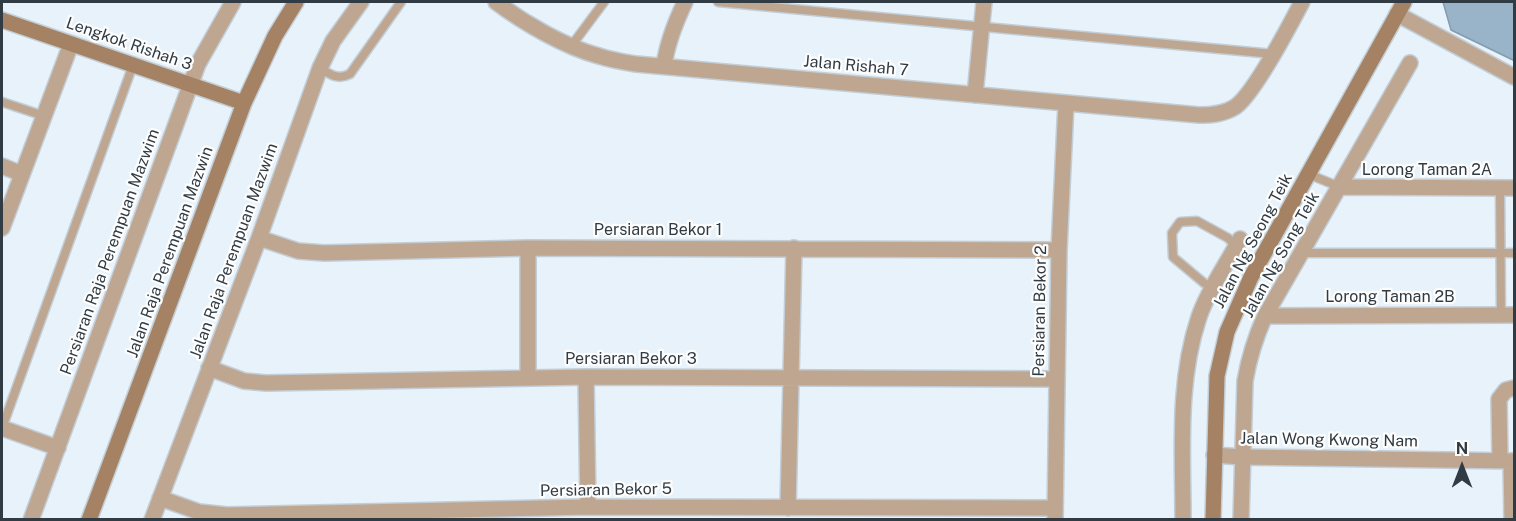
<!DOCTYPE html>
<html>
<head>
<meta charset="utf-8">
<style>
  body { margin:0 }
  #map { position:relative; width:1516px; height:521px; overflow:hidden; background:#e7f2fa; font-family:"Public Sans",sans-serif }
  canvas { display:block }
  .frame { position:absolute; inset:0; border:3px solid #303b43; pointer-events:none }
  .north { position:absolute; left:1432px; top:437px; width:60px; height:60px; -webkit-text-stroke:4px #fdfdfd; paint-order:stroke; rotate:0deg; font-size:16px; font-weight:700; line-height:24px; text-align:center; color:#303b43 }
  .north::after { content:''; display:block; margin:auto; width:21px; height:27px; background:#303b43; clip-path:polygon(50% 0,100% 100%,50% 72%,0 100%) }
</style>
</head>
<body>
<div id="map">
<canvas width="1516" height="521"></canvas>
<div class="frame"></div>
<div class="north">N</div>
</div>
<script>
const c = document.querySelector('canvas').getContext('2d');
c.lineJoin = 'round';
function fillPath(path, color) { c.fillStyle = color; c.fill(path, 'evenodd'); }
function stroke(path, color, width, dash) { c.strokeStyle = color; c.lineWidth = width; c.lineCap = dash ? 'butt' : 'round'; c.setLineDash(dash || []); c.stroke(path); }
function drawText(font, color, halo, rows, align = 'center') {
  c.font = font + ' "Public Sans",sans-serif'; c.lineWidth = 4.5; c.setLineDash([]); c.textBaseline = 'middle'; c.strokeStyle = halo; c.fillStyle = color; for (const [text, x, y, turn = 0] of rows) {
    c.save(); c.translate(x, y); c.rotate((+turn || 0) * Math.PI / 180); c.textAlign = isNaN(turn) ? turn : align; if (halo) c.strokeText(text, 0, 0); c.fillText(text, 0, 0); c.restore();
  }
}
const building = new Path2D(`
  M1443 2H1515V61L1451 30Z`);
fillPath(building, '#99b3c8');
stroke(building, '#829cb0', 1.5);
const lane = new Path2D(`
  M718 2 1273 54
  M572 45 604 2
  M320 68C331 75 338 80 350 74L401 2
  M2 102 44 116
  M1308 174 1340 187
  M1500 188 1501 315
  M1301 253H1514
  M1214 288 1204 283 1173 257 1172 233 1180 222 1197 221 1228 238 1236 246
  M2 428 133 65`);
const street = new Path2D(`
  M496 2C524 23 565 47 599 56 611 60 624 62 636 64L1199 115C1212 115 1224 114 1235 107 1254 94 1290 25 1302 2
  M1397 14 1514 77
  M664 66C667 43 675 23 685 2
  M975 95 984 2
  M2 166 22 174
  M1340 187 1514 188
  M2 228 71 44
  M259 238 298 251 324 253 528 248 1059 250
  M528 248V378
  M1265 316 1514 315
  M209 368 244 381 266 383 586 377 1056 379
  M586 377 588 507
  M2 428 58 448
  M1214 455 1242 457 1514 461
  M1500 461 1499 399 1506 390 1514 388
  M1511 461 1512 520
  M160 498 199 512 227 515 588 507 1055 508
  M788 508 794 248
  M31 520 198 64 233 2
  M152 520 259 238 320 68 333 41 361 2
  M1055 520 1059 250 1066 103
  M1183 520C1183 452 1177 382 1199 317 1208 290 1227 264 1240 239
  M1241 520 1245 381C1249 358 1255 338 1265 316L1410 63`);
const secondary = new Path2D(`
  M2 20 244 103
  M89 520 244 103 275 36 296 2
  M1213 520 1217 376 1227 332 1251 277 1404 2`);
stroke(lane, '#c2cdd5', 11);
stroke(street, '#c2cdd5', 18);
stroke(secondary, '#c2cdd5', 18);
stroke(lane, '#bea691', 8);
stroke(street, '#bea691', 15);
stroke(secondary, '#a48263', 15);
drawText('16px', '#303b43', '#fdfdfd', [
  ["Lengkok Rishah 3",129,44,19],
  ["Jalan Rishah 7",856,66,5],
  ["Lorong Taman 2A",1427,170],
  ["Persiaran Bekor 1",658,230],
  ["Jalan Ng Seong Teik",1253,241,-62],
  ["Jalan Raja Perempuan Mazwim",234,251,-70],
  ["Persiaran Raja Perempuan Mazwim",110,252,-70],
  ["Jalan Raja Perempuan Mazwin",170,252,-70],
  ["Jalan Ng Song Teik",1281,255,-61],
  ["Lorong Taman 2B",1390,297],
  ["Persiaran Bekor 2",1040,311,-89],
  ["Persiaran Bekor 3",631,359],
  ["Jalan Wong Kwong Nam",1329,440,1],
  ["Persiaran Bekor 5",606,490,-1]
]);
</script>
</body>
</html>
